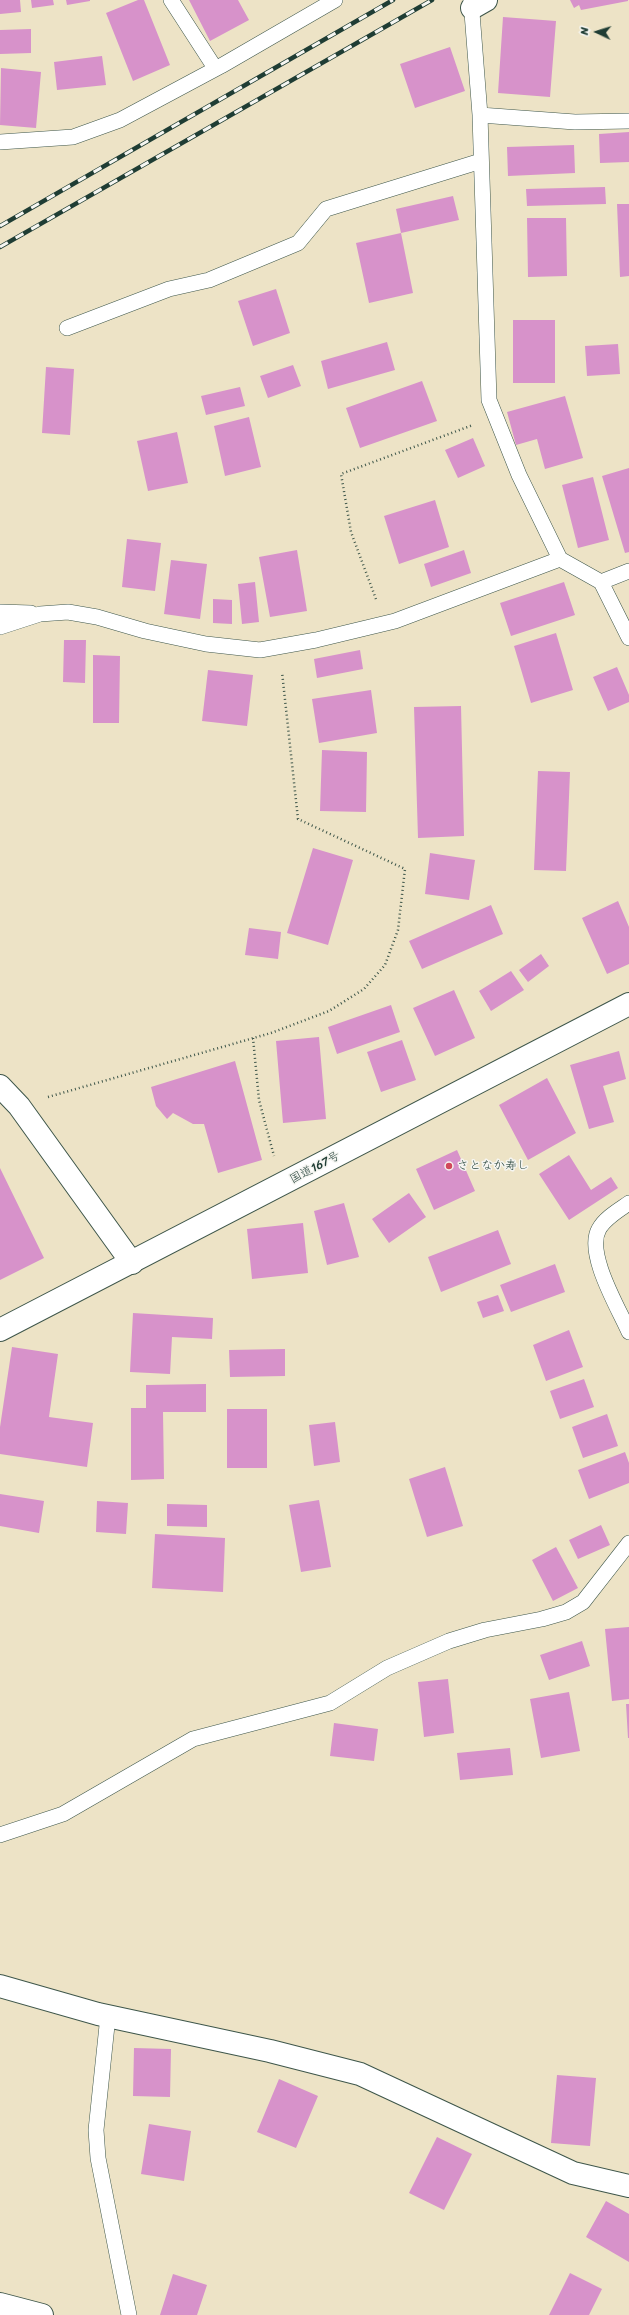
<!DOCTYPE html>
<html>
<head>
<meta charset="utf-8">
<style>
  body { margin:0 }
  #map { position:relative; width:629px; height:2315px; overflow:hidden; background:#ede3c6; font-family:Sriracha,sans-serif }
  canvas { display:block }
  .north { position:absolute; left:577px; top:12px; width:40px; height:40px; -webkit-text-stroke:3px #f6f6f2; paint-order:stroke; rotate:274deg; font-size:11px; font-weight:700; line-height:16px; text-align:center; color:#1f3d34 }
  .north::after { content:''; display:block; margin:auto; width:14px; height:18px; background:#1f3d34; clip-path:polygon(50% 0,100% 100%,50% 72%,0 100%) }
</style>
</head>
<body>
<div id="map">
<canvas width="629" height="2315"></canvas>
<div class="north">N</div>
</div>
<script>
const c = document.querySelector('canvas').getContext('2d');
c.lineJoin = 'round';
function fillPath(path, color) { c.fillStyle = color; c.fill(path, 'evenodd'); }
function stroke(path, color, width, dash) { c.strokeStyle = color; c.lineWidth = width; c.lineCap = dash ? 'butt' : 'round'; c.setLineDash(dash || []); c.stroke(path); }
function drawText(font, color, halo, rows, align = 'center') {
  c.font = font + ' Sriracha,"Klee One",sans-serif'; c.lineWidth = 3; c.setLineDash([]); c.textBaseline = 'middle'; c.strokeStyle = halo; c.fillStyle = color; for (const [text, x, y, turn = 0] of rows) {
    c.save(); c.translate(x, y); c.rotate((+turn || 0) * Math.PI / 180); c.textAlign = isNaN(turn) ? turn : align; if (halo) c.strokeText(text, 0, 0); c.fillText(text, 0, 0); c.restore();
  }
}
fillPath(new Path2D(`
  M0 0H20L21 12 0 14Z
  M31 0H53L54 5 32 8Z
  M66 0H90V1L67 5Z
  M138 0H144L170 65 133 81 106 13Z
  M189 0H238L249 20 210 41Z
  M570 0H628V1L581 10 579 5 574 8Z
  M503 17 556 21 550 97 498 93Z
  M31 29V53L0 54V30Z
  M450 47 465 91 415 108 400 64Z
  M102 56 106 85 57 90 54 62Z
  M1 68 41 72 36 128 0 125Z
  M629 132V162L600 163 599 134Z
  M574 145 575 173 508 176 507 147Z
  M605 187 606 204 527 206 526 189Z
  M453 196 459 220 401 233 413 293 369 303 356 243 401 233 396 209Z
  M617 204H629V276L620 277Z
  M527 218H566L567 276 528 277Z
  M276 289 290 333 253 346 238 301Z
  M513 320H555V383H513Z
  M387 342 395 370 328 389 321 361Z
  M618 344 620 374 587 376 585 346Z
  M293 365 301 386 268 398 260 376Z
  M46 367 74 369 70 435 42 433Z
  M422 381 437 421 360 448 346 408Z
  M240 387 245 406 206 415 201 396Z
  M565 396 583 458 545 469 537 439 516 445 507 412Z
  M249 417 261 467 225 476 214 426Z
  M177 432 188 483 148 491 137 441Z
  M473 438 485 466 458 478 445 450Z
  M629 468V552L625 553 602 476Z
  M593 477 609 540 578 548 562 485Z
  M435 500 449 547 399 564 384 516Z
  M127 539 161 543 155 591 122 587Z
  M297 550 307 611 270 617 259 557Z
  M464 550 471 573 431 587 424 564Z
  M171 560 207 564 200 619 164 614Z
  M255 582 259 622 242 624 238 584Z
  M564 582 575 615 511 636 500 603Z
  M213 599 232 600V624L213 623Z
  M556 633 573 690 531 703 514 646Z
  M64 640H86L85 683 63 682Z
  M360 650 363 669 317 678 314 659Z
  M93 655 120 656 119 723H93Z
  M617 667 629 695V702L608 711 593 677Z
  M208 670 253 675 247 726 202 721Z
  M371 690 377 733 319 743 312 699Z
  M461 706 464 836 418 838 414 707Z
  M322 750 367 752 366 812 320 811Z
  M538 771 570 772 566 871 534 870Z
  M313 848 353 860 328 945 287 933Z
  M430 853 475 860 469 900 425 894Z
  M618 901 629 927V964L607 974 582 918Z
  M491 905 503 934 422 969 409 941Z
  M249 928 281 932 278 959 245 955Z
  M541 954 549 966 528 982 519 970Z
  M511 971 524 990 491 1011 479 991Z
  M454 990 475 1038 435 1056 413 1008Z
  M391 1005 400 1032 337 1054 328 1027Z
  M319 1037 326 1119 283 1123 276 1041Z
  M402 1040 416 1080 381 1092 367 1052Z
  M619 1051 626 1079 603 1086 614 1122 589 1129 570 1065Z
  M235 1061 262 1160 218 1173 204 1124H193L173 1113 167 1119 156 1106 151 1087Z
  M547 1078 576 1133 528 1160 499 1105Z
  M457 1150 475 1191 434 1210 416 1169Z
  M569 1155 591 1190 611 1177 618 1188 569 1220 539 1174Z
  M0 1168 44 1258 0 1280Z
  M409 1193 426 1217 389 1243 372 1219Z
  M344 1203 359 1257 327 1265 314 1211Z
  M303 1223 308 1273 252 1279 247 1229Z
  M498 1230 511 1264 441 1292 428 1257Z
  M555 1264 565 1292 511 1312 500 1285Z
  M498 1295 504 1311 483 1318 477 1302Z
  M133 1313 213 1318 212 1339 172 1337 170 1374 130 1372Z
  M569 1330 583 1367 546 1381 533 1345Z
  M12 1347 58 1354 49 1417 93 1423 87 1467 0 1454V1427Z
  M285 1349V1376L230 1377 229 1350Z
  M584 1379 594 1407 560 1419 550 1391Z
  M206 1384V1412H163L164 1479 131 1480V1408H146V1385Z
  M227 1409H267V1468H227Z
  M607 1414 618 1446 583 1458 572 1427Z
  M335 1422 340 1462 314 1466 309 1425Z
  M625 1452 629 1463V1483L589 1499 578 1470Z
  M445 1467 463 1526 427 1537 409 1479Z
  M0 1494 44 1501 39 1533 0 1526Z
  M319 1500 331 1567 301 1572 289 1505Z
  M97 1501 128 1503 126 1534 96 1532Z
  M167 1504 207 1505V1527L167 1526Z
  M601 1525 610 1545 578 1559 569 1540Z
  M155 1534 225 1538 223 1592 152 1588Z
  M556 1547 578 1588 553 1601 532 1560Z
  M629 1627V1699L612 1701 605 1629Z
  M582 1641 590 1666 549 1680 540 1655Z
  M448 1679 454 1733 424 1737 418 1682Z
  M569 1692 580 1751 541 1758 530 1699Z
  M626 1704H629V1738H628Z
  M334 1723 378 1729 374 1761 330 1756Z
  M510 1748 513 1775 460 1780 457 1753Z
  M134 2048 171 2049 170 2097 133 2096Z
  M557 2075 596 2078 590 2146 551 2143Z
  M279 2079 318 2096 296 2148 257 2132Z
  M149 2124 191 2131 184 2181 141 2174Z
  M437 2137 472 2154 444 2210 409 2193Z
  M606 2201 629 2214V2262L586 2237Z
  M570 2273 602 2289 589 2315H549Z
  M173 2274 207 2285 197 2315H160Z`), '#d792ca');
const service = new Path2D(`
  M171 0 215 68
  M471 0 480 115 489 400 519 475 560 559 601 582 629 638
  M480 115 575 122 629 121
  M0 142 73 137 120 120 221 66 335 0
  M67 328 169 289 209 280 298 243 326 209 481 161
  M601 582 629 571
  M0 612 31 613
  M0 627 40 614 68 612 97 617 145 631 206 644 260 650 316 640 395 621 560 559
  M629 1203C619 1210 605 1218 599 1229 585 1253 619 1309 629 1332
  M0 1835 63 1814 193 1739 330 1703 387 1668 449 1641 485 1630 542 1619 566 1612 583 1602 629 1543
  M108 2016 96 2130 98 2158 129 2315`);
const minor = new Path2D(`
  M472 8 486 0
  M0 1086 19 1106 132 1263
  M0 1986 98 2014 270 2051 360 2074 573 2173 629 2186
  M0 2304 42 2315`);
const tertiary = new Path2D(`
  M0 1330 629 1004`);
stroke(service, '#3e564a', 16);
stroke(minor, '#3e564a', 24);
stroke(tertiary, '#3e564a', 24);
stroke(new Path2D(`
  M376 599 351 532 341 474 473 425
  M253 1038 259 1100 274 1156
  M48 1097 271 1033 329 1011 364 989 385 965 398 930 405 869 298 819 282 672`), '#3e564a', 2.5, [1, 3]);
stroke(service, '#fff', 15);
stroke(minor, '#fff', 22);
stroke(tertiary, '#fff', 22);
const rail = new Path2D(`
  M0 226 393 0
  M0 247 432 0`);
stroke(rail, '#1f3d34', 4.5);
stroke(rail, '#f6f6f2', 3, [9]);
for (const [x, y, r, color] of [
  [449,1166,4,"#d1495b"]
]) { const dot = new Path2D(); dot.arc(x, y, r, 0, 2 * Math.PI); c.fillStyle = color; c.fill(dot); stroke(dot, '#f6f6f2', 1.5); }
drawText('12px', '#1f3d34', '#f6f6f2', [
  ["さとなか寿し",457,1166]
], 'left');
drawText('12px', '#1f3d34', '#f6f6f2', [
  ["国道167号",315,1168,-28]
]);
</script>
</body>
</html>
